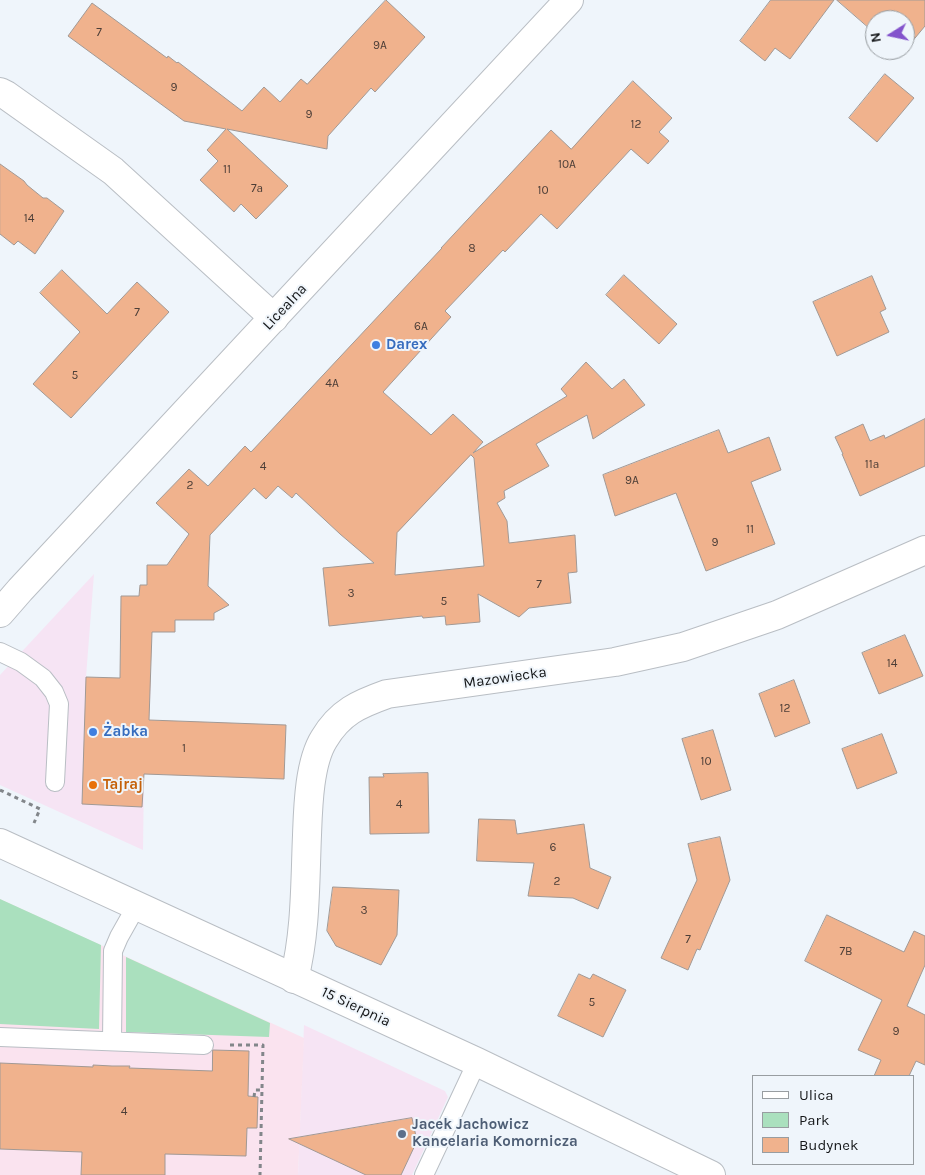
<!DOCTYPE html>
<html>
<head>
<meta charset="utf-8">
<style>
  body { margin:0 }
  #map { position:relative; width:925px; height:1175px; overflow:hidden; background:#eff5fb; font-family:Karla,sans-serif }
  canvas { display:block }
  .legend { position:absolute; left:752px; top:1075px; width:162px; height:90px; box-sizing:border-box; background:#eff5fb; border:1px solid #989da1; margin:0; padding:6px 9px; list-style:none; font-size:15px; color:#16181a }
  .legend li { display:flex; align-items:center; gap:10px; height:25px }
  .legend b { width:25px; border:1px solid #989da1 }
  .north { position:absolute; left:865px; top:10px; width:50px; height:50px; box-sizing:border-box; background:#eff5fb; border:1px solid #989da1; border-radius:50%; rotate:260deg; font-size:14px; font-weight:700; line-height:20px; text-align:center; color:#16181a }
  .north::after { content:''; display:block; margin:auto; width:18px; height:22px; background:#8353cc; clip-path:polygon(50% 0,100% 100%,50% 72%,0 100%) }
</style>
</head>
<body>
<div id="map">
<canvas width="925" height="1175"></canvas>
<ul class="legend">
<li><b style="height:6px;background:#fff"></b>Ulica</li>
<li><b style="height:14px;background:#aae0be"></b>Park</li>
<li><b style="height:14px;background:#f0b28d"></b>Budynek</li>
</ul>
<div class="north">N</div>
</div>
<script>
const c = document.querySelector('canvas').getContext('2d');
c.lineJoin = 'round';
function fillPath(path, color) { c.fillStyle = color; c.fill(path, 'evenodd'); }
function stroke(path, color, width, dash) { c.strokeStyle = color; c.lineWidth = width; c.lineCap = dash ? 'butt' : 'round'; c.setLineDash(dash || []); c.stroke(path); }
function drawText(font, color, halo, rows, align = 'center') {
  c.font = font + ' Karla,sans-serif'; c.lineWidth = 4; c.setLineDash([]); c.textBaseline = 'middle'; c.strokeStyle = halo; c.fillStyle = color; for (const [text, x, y, turn = 0] of rows) {
    c.save(); c.translate(x, y); c.rotate((+turn || 0) * Math.PI / 180); c.textAlign = isNaN(turn) ? turn : align; if (halo) c.strokeText(text, 0, 0); c.fillText(text, 0, 0); c.restore();
  }
}
fillPath(new Path2D(`
  M94 574 86 677 151 680 149 720 144 774 143 850 0 785V675Z
  M304 1025 445 1091 448 1097 412 1175H298Z`), '#f6e4f4');
fillPath(new Path2D(`
  M0 899 304 1038 298 1175H0Z`), '#fae3ef');
fillPath(new Path2D(`
  M0 899 101 945 99 1029 0 1024Z
  M126 957 270 1023 269 1037 126 1032Z`), '#aae0be');
const building = new Path2D(`
  M386 0 425 37 375 92 371 88 328 136 327 149 227 129 288 186 256 219 241 204 234 212 200 180 218 161 207 150 226 129 184 121 68 36 92 3 167 58 168 56 177 63 178 62 242 111 264 87 280 102 301 79 307 84Z
  M771 0H834L790 59 775 48 765 61 740 41Z
  M837 0H925V26L901 55 895 50H905V20H875V33Z
  M885 74 914 98 877 142 849 118Z
  M633 81 672 118 659 132 669 141 648 164 631 149 557 229 541 214 505 252 503 250 445 311 451 317 383 392 431 435 453 414 483 442 473 453 567 396 561 389 586 362 612 389 624 379 645 405 593 439 587 415 536 444 549 466 504 491 505 498 497 503 507 521 509 543 575 535 577 572 568 573 571 603 529 608 519 617 478 594 480 622 446 625 445 616 423 618 422 616 329 626 323 568 374 563 340 534 296 493 292 498 278 486 266 499 254 488 210 535 208 586 229 605 214 613V620H175V632H152L149 720 286 725 284 779 144 774 142 807 82 804 86 677 120 678 121 596H139L140 585H147V565H167L189 534 156 503 189 469 208 486 245 446 251 452 442 248H441L551 130 571 149ZM471 455 474 458 484 566 395 575 397 533Z
  M0 164 24 181 27 185 43 198H47L64 211 35 254 18 241 14 245 0 234Z
  M62 270 107 314 137 282 169 312 71 418 33 384 80 332 40 293Z
  M624 275 677 324 659 344 606 295Z
  M872 276 886 309 880 312 889 332 837 356 813 302Z
  M925 419V466L860 496 842 454H843L835 437 863 424 870 441 884 435 885 438Z
  M719 430 728 453 769 437 781 470 751 482 775 544 706 571 676 493 615 516 603 475Z
  M905 635 923 676 879 694 862 653Z
  M794 680 810 723 775 737 759 694Z
  M713 730 731 790 701 800 682 739Z
  M882 734 897 773 857 789 842 749Z
  M428 773 429 833 370 834 369 777H384L383 774Z
  M479 819 515 820 517 834 584 824 590 868 611 877 598 909 573 898 528 896 534 863 477 861Z
  M720 837 730 880 700 950 697 949 688 970 661 958 697 880 688 844Z
  M333 887 399 890 397 935 381 965 336 946 327 931Z
  M827 915 904 952 914 931 925 936V965L907 1006 925 1015V1065L916 1061 909 1076H874L881 1060 858 1050 882 1000 805 961Z
  M579 974 590 979 593 974 626 990 603 1037 558 1016Z
  M213 1050 249 1051 248 1096 258 1097 257 1128H247L246 1156 165 1154V1175H81L82 1152 0 1149V1063L93 1067V1065L112 1066H130L129 1068 212 1071Z
  M412 1118 417 1141 401 1175H366L289 1139Z`);
fillPath(building, '#f0b28d');
stroke(building, '#a19995', 1);
const lane = new Path2D(`
  M0 652 21 662 43 678 54 692 59 704 55 782
  M0 1037 204 1045
  M112 1041 113 951 119 937 137 905
  M424 1175 477 1062`);
const street = new Path2D(`
  M0 92 6 95 113 171 274 318
  M294 979C306 932 305 883 307 835 308 808 309 763 324 739 340 712 359 704 387 694L615 662 683 647 777 615 925 550`);
const secondary = new Path2D(`
  M0 613 20 590 569 0
  M0 843 477 1062 711 1175`);
stroke(lane, '#b9bec4', 20);
stroke(street, '#b9bec4', 30);
stroke(secondary, '#b9bec4', 30);
stroke(new Path2D(`
  M0 790 40 809 34 823
  M230 1045H263L260 1175
  M254 1097 255 1090H262`), '#82868a', 3, [4, 4]);
stroke(lane, '#fff', 18);
stroke(street, '#fff', 28);
stroke(secondary, '#fff', 28);
for (const [x, y, r, color] of [
  [376,345,5,"#3f7fe0"],
  [93,732,5,"#3f7fe0"],
  [93,785,5,"#e8710a"],
  [402,1134,5,"#5c6f8a"]
]) { const dot = new Path2D(); dot.arc(x, y, r, 0, 2 * Math.PI); c.fillStyle = color; c.fill(dot); stroke(dot, '#eff5fb', 2); }
drawText('12px', '#4c3e37', null, [
  ["7",99,33],
  ["9A",380,46],
  ["9",174,88],
  ["9",309,115],
  ["12",636,125],
  ["10A",567,165],
  ["11",227,170],
  ["7a",257,189],
  ["10",543,191],
  ["14",29,219],
  ["8",472,249],
  ["7",137,313],
  ["6A",421,327],
  ["5",75,376],
  ["4A",332,384],
  ["11a",872,465],
  ["4",263,467],
  ["9A",632,481],
  ["2",190,486],
  ["11",750,530],
  ["9",715,543],
  ["7",539,585],
  ["3",351,594],
  ["5",444,602],
  ["14",892,664],
  ["12",785,709],
  ["1",184,749],
  ["10",706,762],
  ["4",399,805],
  ["6",553,848],
  ["2",557,882],
  ["3",364,911],
  ["7",688,940],
  ["7B",846,952],
  ["5",592,1003],
  ["9",896,1032],
  ["4",124,1112]
]);
drawText('15px', '#16181a', '#eff5fb', [
  ["Licealna",285,307,-47],
  ["Mazowiecka",505,678,-8],
  ["15 Sierpnia",356,1007,25]
]);
drawText('bold 15px', '#366cbe', '#eff5fb', [
  ["Darex",386,345],
  ["Żabka",103,732]
], 'left');
drawText('bold 15px', '#c56008', '#eff5fb', [
  ["Tajraj",103,785]
], 'left');
drawText('bold 15px', '#4e5e75', '#eff5fb', [
  ["Jacek Jachowicz",412,1125],
  ["Kancelaria Komornicza",412,1142]
], 'left');
</script>
</body>
</html>
